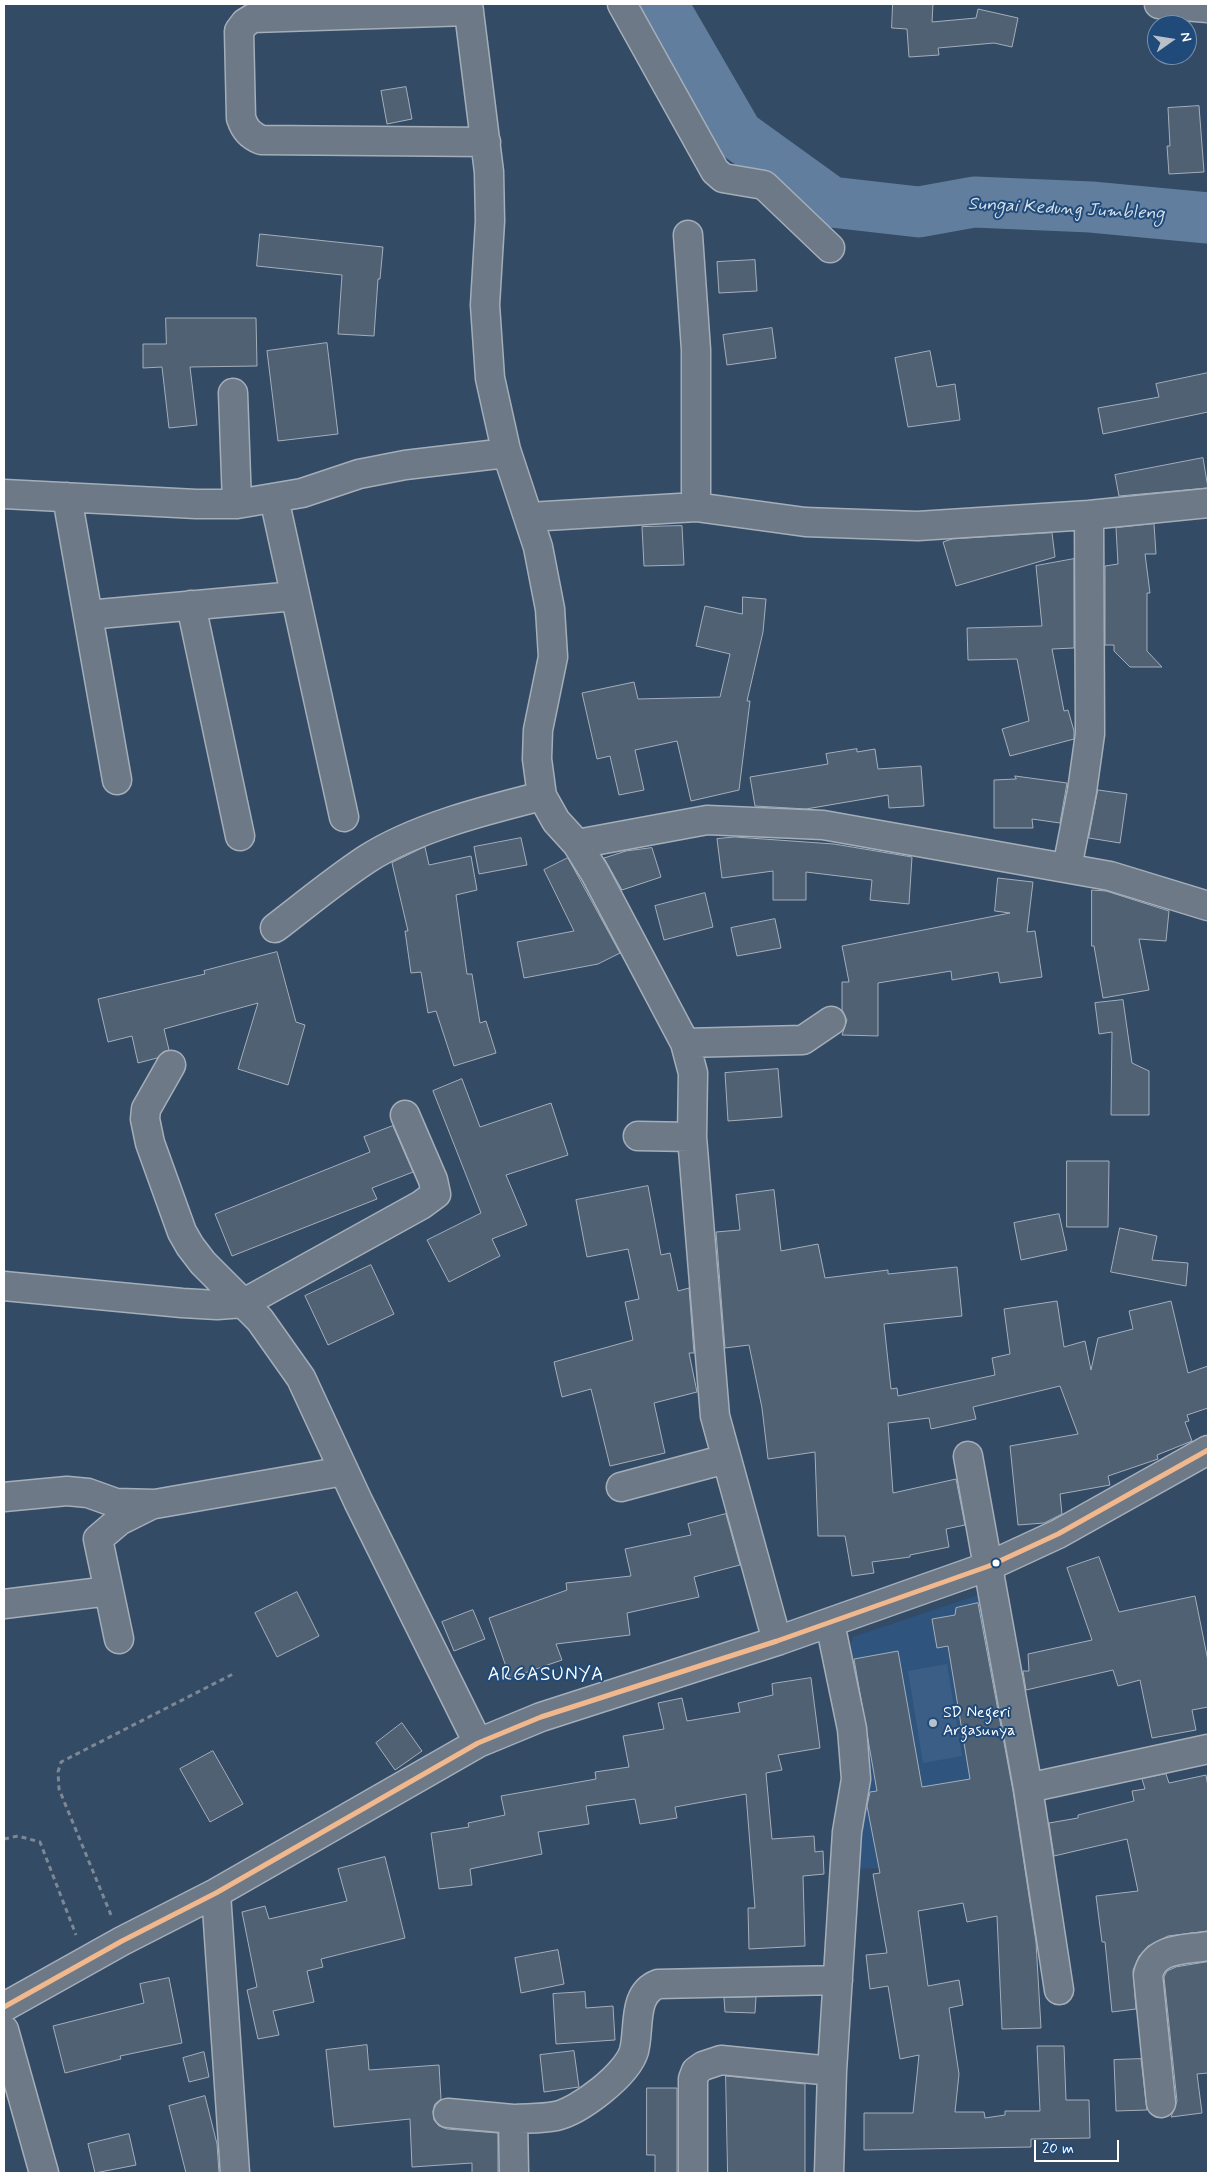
<!DOCTYPE html>
<html>
<head>
<meta charset="utf-8">
<style>
  body { margin:0 }
  #map { position:relative; width:1212px; height:2177px; overflow:hidden; background:#344b65; font-family:Mynerve,sans-serif }
  canvas { display:block }
  .frame { position:absolute; inset:0; border:5px solid #fff; pointer-events:none }
  .north { position:absolute; left:1147px; top:15px; width:50px; height:50px; box-sizing:border-box; background:#1f4a7a; border:1px solid #7992af; border-radius:50%; rotate:77deg; font-size:14px; font-weight:700; line-height:20px; text-align:center; color:#fff }
  .north::after { content:''; display:block; margin:auto; width:18px; height:22px; background:#b8c0c9; clip-path:polygon(50% 0,100% 100%,50% 72%,0 100%) }
  .scale { position:absolute; left:1034px; top:2140px; width:85px; height:22px; box-sizing:border-box; border:2px solid #fff; border-top:0; padding-left:6px; font-size:15px; line-height:18px; white-space:nowrap; color:#fff; -webkit-text-stroke:4px #1f4a7a; paint-order:stroke }
</style>
</head>
<body>
<div id="map">
<canvas width="1212" height="2177"></canvas>
<div class="frame"></div>
<div class="north">N</div>
<div class="scale">20 m</div>
</div>
<script>
const c = document.querySelector('canvas').getContext('2d');
c.lineJoin = 'round';
function fillPath(path, color) { c.fillStyle = color; c.fill(path, 'evenodd'); }
function stroke(path, color, width, dash) { c.strokeStyle = color; c.lineWidth = width; c.lineCap = dash ? 'butt' : 'round'; c.setLineDash(dash || []); c.stroke(path); }
function drawText(font, color, halo, rows, align = 'center') {
  c.font = font + ' Mynerve,sans-serif'; c.lineWidth = 4; c.setLineDash([]); c.textBaseline = 'middle'; c.strokeStyle = halo; c.fillStyle = color; for (const [text, x, y, turn = 0] of rows) {
    c.save(); c.translate(x, y); c.rotate((+turn || 0) * Math.PI / 180); c.textAlign = isNaN(turn) ? turn : align; if (halo) c.strokeText(text, 0, 0); c.fillText(text, 0, 0); c.restore();
  }
}
fillPath(new Path2D(`
  M987 1592 1024 1812 880 1868 850 1869 862 1830 864 1789 851 1644 853 1637Z`), '#2f557f');
fillPath(new Path2D(`
  M947 1664 962 1756 923 1763 908 1671Z`), '#3b5e86');
stroke(new Path2D(`
  M662 4 738 135 831 202 919 212 974 202 1091 207 1208 218`), '#617e9e', 51);
const building = new Path2D(`
  M893 4H933L932 22 976 18 978 9 1018 18 1012 47 994 43 938 48 939 55 909 57 907 29 892 28Z
  M406 87 412 119 387 124 381 91Z
  M1199 106 1204 172 1169 174 1167 146H1170L1168 108Z
  M260 234 383 247 380 279H378L374 336 338 334 342 275 257 266Z
  M755 260 757 291 719 293 717 262Z
  M166 318H256L257 366 190 367 197 425 169 428 162 367 143 368V344H166Z
  M772 328 776 358 727 365 723 335Z
  M327 343 338 434 278 441 267 351Z
  M930 351 937 387 955 384 960 420 908 427 895 358Z
  M1208 373V412L1103 434 1098 408 1159 397 1156 384Z
  M1203 458 1208 488 1119 496 1115 475Z
  M1154 524 1156 554H1145L1150 593H1147V651L1162 667H1130L1114 651V645H1105V566L1118 564 1116 528Z
  M682 526 684 565 644 566 642 527Z
  M1052 533 1055 557 956 586 943 542 952 539Z
  M1074 559V648L1052 649 1064 711 1068 710 1074 731V739L1010 756 1002 729 1029 721 1017 659 968 660 967 628 1042 626 1036 566Z
  M743 597 766 599 763 632 747 701H750L739 790 691 801 677 741 635 750 644 790 619 795 610 756 597 759 582 693 634 682 638 699 720 697 730 654 696 646 705 606 742 614Z
  M857 749V752L875 749 878 769 921 766 924 806 889 808 888 795 806 809 755 806 750 777 828 764 826 754Z
  M1015 776 1067 783 1060 823 1032 819 1033 828H994V780L1016 779Z
  M1098 790 1127 794 1120 843 1089 838Z
  M735 837 834 844 912 857 909 904 870 900 872 880 806 872V900H773V871L722 878 717 839Z
  M521 838 527 865 479 874 474 847Z
  M425 847 429 865 471 856 477 890 456 895 467 974H472L480 1023 486 1021 496 1053 454 1066 436 1011 428 1013 421 972 411 973 405 931H408L392 863Z
  M652 848 661 877 622 890 604 858 626 851Z
  M568 858 620 953 598 964 524 978 517 942 574 931 544 870Z
  M998 878 1033 882 1027 932 1035 931 1042 977 1000 983 998 972 952 980 951 971 878 983V1036L842 1035 847 1020 842 1010V982H849L842 946 1010 913 995 911Z
  M1092 890 1106 891 1169 911 1166 941 1139 939 1149 990 1103 998 1094 946H1092Z
  M705 893 713 927 664 940 655 906Z
  M775 919 781 948 737 956 731 928Z
  M277 952 296 1022 305 1025 288 1085 238 1069 258 1003 164 1029 169 1050 163 1052 157 1058 138 1063 132 1036 108 1042 98 999 205 974 204 971Z
  M1123 1000 1132 1063 1149 1071V1115H1111L1112 1032 1099 1034 1095 1003Z
  M778 1069 782 1117 728 1121 725 1073Z
  M462 1079 480 1127 551 1103 568 1155 506 1175 527 1225 492 1239 500 1256 449 1282 427 1240 481 1213 433 1091Z
  M393 1126 413 1172 372 1188 377 1199 232 1256 215 1214 370 1152 364 1137Z
  M1067 1161H1109L1108 1227H1067Z
  M648 1186 661 1255 670 1253 678 1291 689 1288 694 1353H689L697 1392 654 1403 665 1453 610 1466 591 1389 562 1397 554 1362 633 1340 625 1302 639 1299 628 1249 587 1257 576 1200Z
  M774 1190 781 1251 818 1244 825 1278 888 1270V1274L957 1267 962 1316 884 1324 891 1389 897 1388 898 1396 995 1375 992 1358 1010 1354 1004 1309 1057 1301 1064 1347 1085 1341 1091 1370 1098 1338 1133 1329 1129 1311 1171 1301 1188 1373 1208 1366V1408L1187 1415 1189 1421 1185 1422 1192 1441 1157 1455 1158 1459 1108 1476 1110 1485 1060 1494 1062 1514 1044 1523 1018 1525 1010 1446 1078 1434 1060 1386 973 1407 976 1419 931 1429 929 1418 888 1423 893 1493 956 1479 965 1525 946 1529 949 1547 910 1555V1557L872 1562 874 1573 852 1576 845 1536H818L815 1452 768 1459 762 1408 749 1345 725 1348 716 1232 740 1230 736 1195Z
  M1059 1214 1067 1250 1021 1260 1014 1223Z
  M1120 1228 1157 1236 1152 1260 1188 1263 1186 1286 1111 1272Z
  M371 1265 394 1314 328 1345 305 1296Z
  M726 1514 740 1565 694 1577 699 1597 627 1613 630 1635 556 1644 562 1660 510 1678 489 1618 567 1590 566 1583 631 1576 625 1549 691 1535 688 1524Z
  M1099 1557 1119 1612 1195 1596 1208 1661V1707L1192 1710 1196 1730 1152 1738 1140 1680 1118 1686 1113 1670 1026 1690 1023 1671H1029L1028 1654 1092 1640 1067 1568Z
  M297 1592 319 1636 277 1657 255 1613Z
  M978 1603 1013 1791 1036 1942 1041 2028 1002 2029 997 1916 967 1922 963 1903 918 1911 928 1986 959 1980 963 2005 949 2008 959 2074 955 2112H984L985 2118 1005 2115V2111H1040L1037 2046H1064L1066 2100H1089L1090 2138 1031 2139V2147L864 2150V2113H913L919 2055 900 2059 888 1986 870 1989 866 1955 887 1953 873 1874 880 1873 867 1806 870 1792 877 1791 854 1659 898 1651 922 1787 970 1779 948 1646 937 1648 932 1619 955 1615 956 1608Z
  M473 1610 485 1639 454 1651 442 1622Z
  M811 1678 820 1748 778 1755 782 1770 766 1773 772 1839 814 1836 815 1852 823 1851 824 1874 803 1876 805 1946 749 1949 748 1908H755L746 1794 675 1807 677 1818 640 1824 635 1799 586 1806 589 1824 538 1832 542 1854 470 1869 472 1885 439 1889 431 1833 469 1827 468 1823 505 1815 501 1796 596 1779 595 1772 629 1767 623 1736 664 1729 658 1703 682 1698 687 1721 740 1712 738 1703 773 1695 772 1684Z
  M402 1723 422 1751 395 1770 376 1743Z
  M213 1751 243 1804 210 1822 180 1769Z
  M1166 1774 1169 1783 1206 1775 1208 1787V1931L1168 1936 1148 1946 1139 1956 1133 1970 1136 2009 1112 2012 1105 1942H1102L1096 1896 1138 1891 1127 1839 1054 1856 1049 1823 1078 1818V1815L1134 1801 1132 1791 1145 1789 1142 1779Z
  M385 1857 405 1938 321 1959 323 1967 307 1971 314 2002 273 2011 279 2035 258 2039 247 1990 257 1987 242 1912 265 1906 269 1919 347 1901 338 1869Z
  M558 1950 564 1984 521 1993 515 1958Z
  M1208 1962V2073L1197 2074 1202 2113 1171 2117 1177 2101 1164 1977 1167 1971 1176 1967Z
  M169 1978 182 2043 120 2056 121 2059 65 2073 53 2026 144 2003 140 1984Z
  M585 1992 586 2008 613 2006 615 2040 556 2044 553 1994Z
  M756 1997 755 2013 725 2012 724 1998Z
  M367 2045 369 2070 439 2065 441 2099 435 2104 433 2111 434 2120 439 2126 447 2129 498 2133V2173H472V2163L412 2167 410 2119 334 2127 326 2050Z
  M574 2051 579 2087 544 2092 540 2055Z
  M204 2052 209 2077 189 2082 183 2058Z
  M1141 2059 1147 2110 1116 2111 1114 2060Z
  M726 2076 805 2084V2173H728Z
  M647 2088H677V2173H655V2155H647Z
  M205 2096 217 2144 219 2173H186L169 2106Z
  M129 2134 136 2165 95 2173 88 2144Z`);
fillPath(building, '#506174');
stroke(building, '#a4aeba', 1);
const minor = new Path2D(`
  M468 4 489 172 490 221 485 305 490 378 506 450 538 547 550 609 553 657 538 730 537 759 542 796 556 821 577 844 595 873 685 1043 693 1073 692 1137 715 1416 777 1641
  M622 4 715 171 723 178 764 185 830 248
  M1159 4 1208 8
  M469 11 253 18 245 23 239 31 241 118C245 130 250 135 261 140L486 142
  M688 235 696 350V507
  M233 393 237 504
  M4 494 196 504H237L302 493 359 474 405 465 498 454 506 450
  M67 497 117 780
  M274 498 344 817
  M529 517 696 507 805 522 918 526 1089 515 1208 503
  M191 605 240 836
  M88 615 295 596
  M577 844 707 820 823 825 1110 876 1208 906
  M1067 868 1082 791 1090 734 1089 515
  M275 928C305 905 335 880 367 859 415 828 486 810 542 796
  M685 1043 803 1040 831 1021
  M171 1065 146 1109 145 1119 150 1143 182 1232 190 1246 203 1263 260 1320 301 1378 358 1501 478 1743
  M638 1136 692 1137
  M4 1286 182 1303 217 1305 244 1303 421 1205 436 1194 433 1180 405 1115
  M968 1456 1028 1788 1059 1990
  M621 1487 726 1459
  M4 1497 67 1491 88 1493 116 1503 155 1504 344 1471
  M4 1604 109 1591
  M119 1639 98 1539 119 1521 151 1505
  M1028 1788 1208 1749
  M216 1893 235 2173
  M4 2007 122 1941 216 1893 478 1743 541 1717 777 1641 989 1566 1058 1534 1208 1450
  M4 2030 44 2173
  M1161 2103 1148 1975C1154 1947 1185 1950 1208 1946
  M448 2113 513 2119
  M514 2173 513 2119C527 2118 542 2119 556 2116 579 2111 627 2075 634 2051 640 2028 632 1994 658 1984L838 1980
  M693 2173V2079L696 2071 703 2066 721 2060 832 2071
  M829 2173 832 2071 847 1832 856 1779 852 1729 830 1623`);
stroke(minor, '#a4aeba', 31);
stroke(new Path2D(`
  M4 1839 18 1836 40 1842 76 1935
  M111 1915 59 1789 58 1772 61 1762 235 1673`), '#7e8895', 3, [5, 4]);
stroke(minor, '#6d7986', 28);
stroke(new Path2D(`
  M4 2007 122 1941 216 1893 478 1743 541 1717 777 1641 989 1566 1058 1534 1208 1450`), '#f1b78d', 5);
for (const [x, y, r, color] of [
  [996,1563,4.5,"#fff"],
  [933,1723,5,"#b8c0c9"]
]) { const dot = new Path2D(); dot.arc(x, y, r, 0, 2 * Math.PI); c.fillStyle = color; c.fill(dot); stroke(dot, '#1f4a7a', 2); }
drawText('16px', '#fff', '#1f4a7a', [
  ["SD Negeri",943,1714],
  ["Argasunya",943,1732]
], 'left');
drawText('italic 18px', '#d8e0e8', '#1f4a7a', [
  ["Sungai Kedung Jumbleng",1066,210,3]
]);
c.letterSpacing = '1px';
drawText('19px', '#fff', '#1f4a7a', [
  ["ARGASUNYA",546,1676]
]);
c.letterSpacing = '0px';
</script>
</body>
</html>
